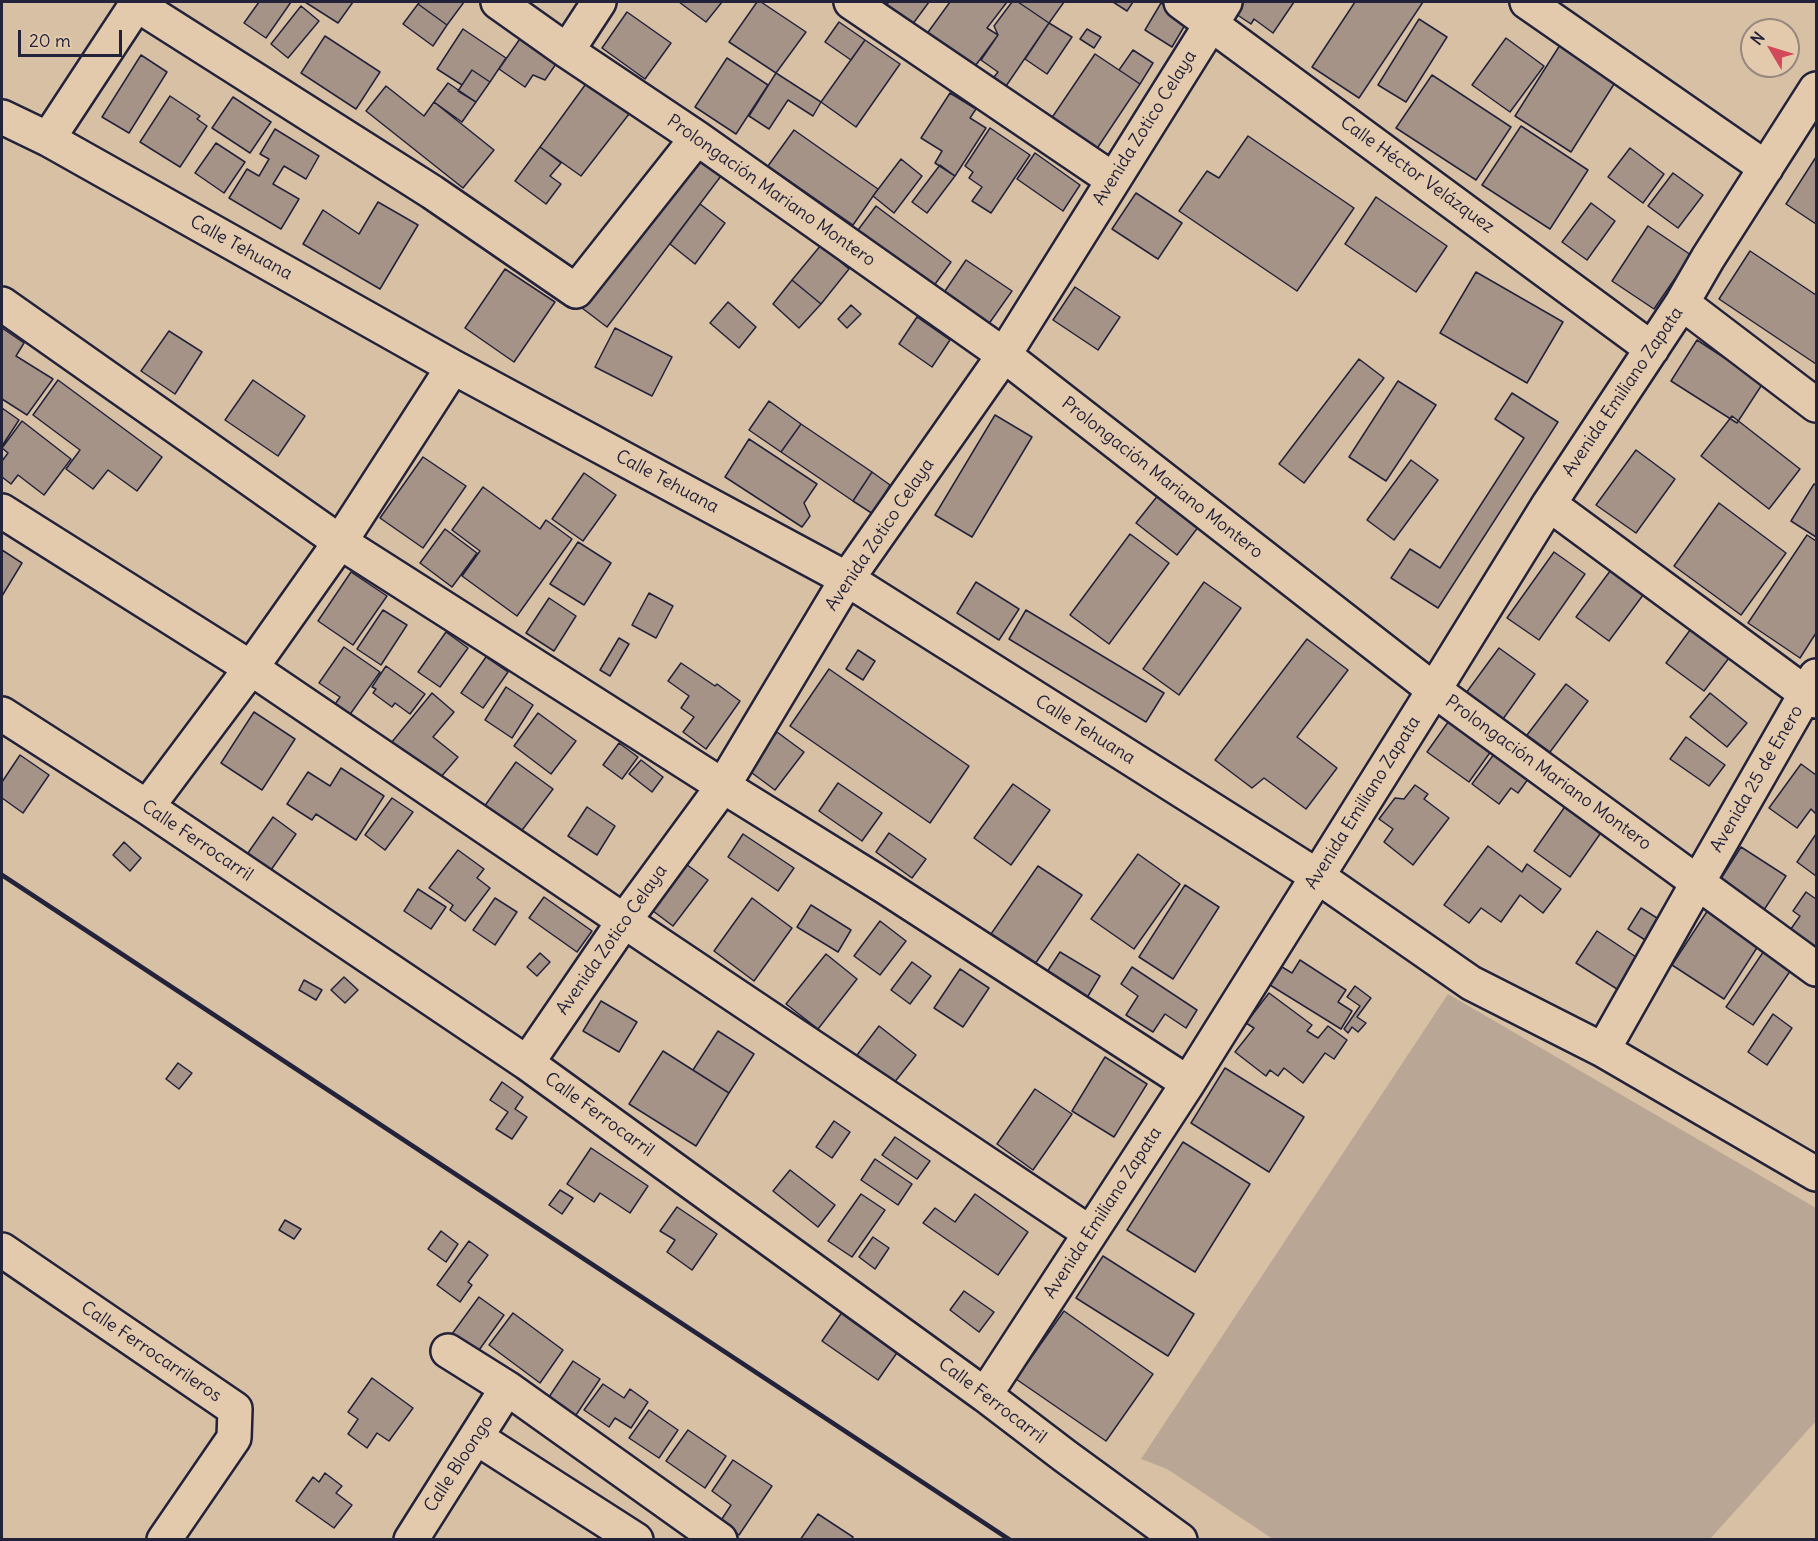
<!DOCTYPE html>
<html>
<head>
<meta charset="utf-8">
<style>
  body { margin:0 }
  #map { position:relative; width:1818px; height:1541px; overflow:hidden; background:#d8c0a5; font-family:Delius,sans-serif }
  canvas { display:block }
  .frame { position:absolute; inset:0; border:3px solid #22223b; pointer-events:none }
  .north { position:absolute; left:1740px; top:18px; width:60px; height:60px; box-sizing:border-box; background:#e4caac; border:2px solid #96877f; border-radius:50%; rotate:308deg; font-size:16px; font-weight:700; line-height:24px; text-align:center; color:#22223b }
  .north::after { content:''; display:block; margin:auto; width:21px; height:27px; background:#d1495b; clip-path:polygon(50% 0,100% 100%,50% 72%,0 100%) }
  .scale { position:absolute; left:18px; top:30px; width:104px; height:27px; box-sizing:border-box; border:3px solid #22223b; border-top:0; padding-left:8px; font-size:18px; line-height:21px; white-space:nowrap; color:#22223b; -webkit-text-stroke:4px #e4caac; paint-order:stroke }
</style>
</head>
<body>
<div id="map">
<canvas width="1818" height="1541"></canvas>
<div class="frame"></div>
<div class="north">N</div>
<div class="scale">20 m</div>
</div>
<script>
const c = document.querySelector('canvas').getContext('2d');
c.lineJoin = 'round';
function fillPath(path, color) { c.fillStyle = color; c.fill(path, 'evenodd'); }
function stroke(path, color, width, dash) { c.strokeStyle = color; c.lineWidth = width; c.lineCap = dash ? 'butt' : 'round'; c.setLineDash(dash || []); c.stroke(path); }
function drawText(font, color, halo, rows, align = 'center') {
  c.font = font + ' Delius,sans-serif'; c.lineWidth = 4.5; c.setLineDash([]); c.textBaseline = 'middle'; c.strokeStyle = halo; c.fillStyle = color; for (const [text, x, y, turn = 0] of rows) {
    c.save(); c.translate(x, y); c.rotate((+turn || 0) * Math.PI / 180); c.textAlign = isNaN(turn) ? turn : align; if (halo) c.strokeText(text, 0, 0); c.fillText(text, 0, 0); c.restore();
  }
}
fillPath(new Path2D(`
  M1448 994 1816 1208V1421L1710 1539H1273L1167 1469 1141 1459Z`), '#baa694');
const building = new Path2D(`
  M259 2H291L266 38 244 23Z
  M305 2H353L338 23Z
  M420 2H464L447 25 418 4Z
  M679 2H722L706 22Z
  M757 2H761L806 32 776 73 729 42Z
  M889 2H929L912 25 885 6Z
  M950 2H1007L987 28 998 35 973 69 926 35Z
  M1012 2H1018L1049 23 1004 89 991 81 998 72 981 60 998 35 994 26Z
  M1018 2H1064L1049 23Z
  M1113 2H1133L1127 11Z
  M1227 2H1294L1273 33 1254 19 1251 24 1224 6Z
  M1355 2H1423L1359 98 1312 67Z
  M1161 3 1188 20 1172 47 1145 30Z
  M418 4 447 25 433 46 403 24Z
  M301 6 319 21 288 58 271 44Z
  M627 12 671 43 645 79 602 48Z
  M1419 19 1447 37 1406 102 1378 85Z
  M839 22 865 40 851 60 825 42Z
  M1049 23 1072 37 1047 74 1025 59Z
  M463 29 506 58 490 82 472 70 462 85 437 69Z
  M1087 29 1101 37 1094 48 1080 39Z
  M524 33 560 58 545 80 533 75 525 87 499 69Z
  M325 36 380 72 356 109 301 73Z
  M1506 38 1544 66 1510 112 1472 85Z
  M865 40 900 64 856 127 821 102Z
  M1560 45 1616 81 1571 152 1515 116Z
  M1133 50 1153 63 1140 84 1119 70Z
  M1095 54 1140 84 1096 150 1051 119Z
  M141 55 167 72 129 133 102 117Z
  M727 58 768 85 736 134 695 107Z
  M472 70 490 82 476 102 458 91Z
  M776 73 821 102 813 116 788 100 769 129 749 116Z
  M1432 75 1511 127 1476 180 1396 128Z
  M588 81 629 114 581 176 540 147Z
  M448 83 476 102 462 122 434 102Z
  M386 86 424 116 434 102 494 150 463 188 366 111Z
  M950 93 976 109 970 118 986 128 955 176 935 163 942 151 921 138Z
  M170 96 200 116 197 119 207 126 180 167 140 142Z
  M233 97 271 122 250 153 212 128Z
  M1521 126 1588 170 1550 229 1482 185Z
  M990 128 1030 155 991 213 972 201 982 187 969 178 973 172 965 166Z
  M275 129 319 156 306 179 284 166 273 184 299 199 281 229 229 198 247 169 259 176 269 159 260 154Z
  M794 130 878 189 853 225 768 166Z
  M1248 136 1354 208 1297 291 1179 211 1207 171 1219 178Z
  M216 143 245 162 224 193 195 173Z
  M540 147 561 163 550 176 561 184 546 204 515 181Z
  M1630 148 1664 174 1643 203 1608 177Z
  M699 152 724 172 607 327 582 308Z
  M1035 153 1080 185 1063 211 1017 179Z
  M1816 157V224L1786 204Z
  M901 159 922 176 894 213 873 196Z
  M940 165 955 176 927 213 912 202Z
  M1673 173 1703 195 1678 228 1648 206Z
  M1136 193 1182 223 1158 259 1112 229Z
  M1376 197 1447 246 1416 292 1345 244Z
  M378 202 418 225 380 289 303 244 323 210 359 234Z
  M1591 203 1615 221 1587 260 1562 242Z
  M700 204 725 223 695 264 670 244Z
  M876 206 951 262 933 287 858 230Z
  M1648 226 1691 255 1654 309 1612 281Z
  M821 245 849 269 821 304 792 280Z
  M1750 251 1816 295V364L1719 299Z
  M966 260 1012 291 988 325 943 294Z
  M505 269 555 302 514 362 465 328Z
  M1476 272 1563 322 1527 383 1440 333Z
  M792 280 821 304 799 328 773 304Z
  M1075 287 1120 317 1098 350 1053 320Z
  M728 302 756 327 739 348 710 323Z
  M851 305 861 314 847 328 838 319Z
  M917 317 950 340 932 367 899 344Z
  M2 328 24 343 16 356 53 379 27 415 2 399Z
  M615 328 672 357 652 396 595 367Z
  M169 331 202 352 175 394 141 371Z
  M1697 340 1763 383 1737 423 1671 381Z
  M1359 359 1384 378 1304 483 1279 464Z
  M58 380 162 457 137 491 108 470 93 489 66 469 80 450 33 415Z
  M253 380 305 416 278 456 225 420Z
  M1398 381 1436 405 1386 481 1349 457Z
  M1512 393 1558 422 1438 608 1391 578 1410 549 1440 568 1524 438 1495 419Z
  M769 401 801 424 781 452 749 430Z
  M2 408 19 420 2 446Z
  M995 415 1032 437 972 537 935 515Z
  M1732 416 1800 469 1769 509 1701 456Z
  M22 421 71 459 44 495 18 475 11 484 2 477V461L8 453 2 448Z
  M801 424 872 472 853 501 781 452Z
  M749 439 817 484 804 503 810 516 802 527 725 477Z
  M1636 450 1675 479 1636 533 1596 505Z
  M423 457 466 486 423 548 380 518Z
  M1411 460 1438 480 1394 540 1367 520Z
  M872 472 890 485 873 514 853 501Z
  M584 473 616 495 583 541 552 519Z
  M1814 484 1816 485V537L1791 521Z
  M483 487 540 529 546 520 572 539 517 616 462 576 480 551 452 530Z
  M1159 494 1199 526 1177 555 1136 523Z
  M1719 503 1786 553 1741 615 1674 566Z
  M445 529 477 553 452 587 420 563Z
  M1130 534 1169 563 1109 644 1070 615Z
  M1807 535 1816 541V633L1800 658 1748 623Z
  M578 542 611 563 584 605 550 584Z
  M2 550 22 563 2 596Z
  M1554 552 1585 574 1539 640 1507 618Z
  M1616 563 1649 587 1609 641 1576 617Z
  M351 572 387 596 353 645 318 621Z
  M976 582 1019 609 999 640 957 613Z
  M1204 582 1241 608 1179 695 1143 669Z
  M649 593 673 606 656 638 632 625Z
  M549 598 576 616 554 651 526 633Z
  M383 610 407 625 381 665 357 649Z
  M1026 610 1164 693 1146 722 1009 639Z
  M1693 626 1732 654 1704 691 1666 663Z
  M446 632 468 648 440 687 418 672Z
  M619 638 629 644 610 676 600 670Z
  M1307 639 1348 670 1297 737 1337 768 1306 809 1264 778 1252 788 1215 760Z
  M344 647 380 672 346 720 331 710 340 697 319 683Z
  M1499 648 1535 674 1503 719 1466 693Z
  M858 650 875 661 863 680 846 669Z
  M486 657 508 672 483 708 461 693Z
  M681 663 715 686 717 684 740 701 706 749 683 732 694 717 681 708 689 696 668 681Z
  M386 666 425 694 410 714 395 703 392 707 373 693 376 689 372 687Z
  M829 669 969 766 930 823 790 726Z
  M1566 684 1588 701 1550 752 1527 735Z
  M506 687 533 705 512 738 485 720Z
  M432 693 454 712 433 737 458 757 440 778 417 759 410 767 387 748Z
  M1710 693 1747 723 1727 747 1690 717Z
  M254 712 295 739 262 790 221 763Z
  M538 713 576 741 551 774 514 746Z
  M1451 718 1494 747 1469 782 1427 752Z
  M777 732 804 752 775 790 748 770Z
  M1686 737 1725 765 1709 786 1670 759Z
  M619 743 638 757 622 779 603 765Z
  M1497 750 1531 775 1518 793 1511 788 1499 804 1472 784Z
  M20 755 49 775 23 813 2 798V782Z
  M641 760 663 777 652 792 629 774Z
  M516 762 553 789 520 833 484 807Z
  M1801 764 1816 775V814L1811 809 1797 828 1769 808Z
  M341 768 384 796 356 840 316 814 312 820 287 804 308 772 330 786Z
  M838 783 882 813 862 841 819 811Z
  M1013 784 1050 810 1011 865 974 838Z
  M1415 785 1428 794 1424 799 1449 818 1413 865 1384 842 1393 829 1379 819 1395 798 1404 799Z
  M392 798 413 812 385 850 365 835Z
  M1571 798 1607 824 1570 877 1534 851Z
  M587 807 615 826 597 855 568 836Z
  M273 817 296 834 271 870 248 853Z
  M889 833 926 859 912 878 876 852Z
  M743 834 794 868 778 891 728 857Z
  M1816 834V876L1797 862Z
  M124 842 141 858 130 871 113 855Z
  M1488 846 1522 872 1527 864 1561 889 1543 913 1520 895 1501 922 1481 908 1469 923 1444 905Z
  M1741 847 1786 876 1762 913 1717 885Z
  M458 850 484 869 477 878 490 888 465 921 450 910 453 905 429 888Z
  M1138 854 1180 884 1134 949 1091 919Z
  M683 862 708 880 673 926 649 908Z
  M1038 866 1082 895 1035 964 991 934Z
  M1185 885 1219 907 1173 979 1139 957Z
  M418 889 446 907 431 929 404 911Z
  M1806 892 1816 899V960L1786 936 1800 916 1793 911Z
  M544 897 592 931 577 952 529 918Z
  M495 898 517 912 495 945 473 930Z
  M752 898 792 928 754 981 714 951Z
  M811 905 851 930 838 952 797 927Z
  M1641 908 1670 926 1656 947 1628 929Z
  M1708 910 1760 943 1724 999 1672 965Z
  M880 921 906 941 880 975 854 956Z
  M1597 931 1648 965 1628 996 1576 963Z
  M1766 948 1793 967 1753 1025 1726 1007Z
  M1060 952 1100 976 1085 1001 1045 975Z
  M540 953 550 962 537 976 527 967Z
  M826 954 857 979 818 1029 786 1004Z
  M1300 960 1346 990 1338 1002 1352 1011 1341 1029 1270 985 1282 967 1292 973Z
  M912 962 931 976 910 1004 891 990Z
  M1132 967 1197 1010 1186 1028 1165 1014 1153 1032 1126 1015 1138 996 1121 984Z
  M960 969 989 988 963 1027 934 1008Z
  M344 977 358 990 345 1003 331 990Z
  M304 980 322 990 316 1000 299 990Z
  M1355 986 1371 998 1357 1017 1366 1023 1358 1032 1352 1027 1348 1033 1344 1029 1360 1006 1347 997Z
  M1269 993 1312 1025 1307 1031 1318 1038 1328 1026 1347 1040 1334 1059 1325 1053 1303 1083 1284 1068 1278 1076 1270 1070 1266 1076 1235 1052 1254 1028 1246 1023Z
  M601 1001 637 1022 619 1052 583 1031Z
  M1773 1014 1792 1028 1767 1065 1748 1052Z
  M879 1026 916 1055 894 1083 857 1055Z
  M718 1031 754 1054 729 1093 693 1070Z
  M663 1051 729 1093 696 1146 629 1104Z
  M1105 1057 1147 1084 1114 1137 1072 1111Z
  M178 1063 192 1073 179 1089 166 1079Z
  M1225 1068 1304 1117 1269 1172 1191 1123Z
  M502 1082 523 1097 515 1109 527 1117 512 1139 496 1129 508 1112 490 1100Z
  M1035 1089 1072 1114 1033 1170 997 1144Z
  M834 1121 850 1132 832 1158 816 1147Z
  M895 1137 930 1161 917 1179 882 1155Z
  M1183 1142 1250 1184 1195 1272 1127 1230Z
  M591 1148 648 1186 630 1213 600 1193 594 1202 567 1184Z
  M875 1159 912 1184 898 1205 861 1180Z
  M790 1170 835 1205 818 1227 773 1191Z
  M560 1190 573 1198 562 1214 549 1205Z
  M861 1194 885 1210 852 1257 828 1241Z
  M975 1194 1028 1232 998 1275 923 1223 935 1208 955 1222Z
  M677 1207 717 1234 692 1270 667 1252 675 1240 660 1231Z
  M285 1220 301 1229 294 1239 279 1230Z
  M441 1231 458 1244 446 1262 428 1249Z
  M873 1237 889 1248 875 1269 859 1257Z
  M469 1241 488 1255 468 1282 472 1285 460 1302 437 1285Z
  M1103 1256 1194 1314 1168 1356 1076 1298Z
  M964 1291 994 1312 979 1332 950 1310Z
  M479 1297 504 1315 477 1353 452 1334Z
  M845 1308 901 1347 878 1380 822 1341Z
  M1064 1311 1153 1374 1106 1441 1016 1379Z
  M513 1313 563 1350 540 1383 489 1345Z
  M573 1361 600 1379 576 1415 549 1397Z
  M372 1378 413 1408 389 1441 377 1433 367 1448 348 1434 358 1419 348 1412Z
  M603 1384 624 1398 630 1389 648 1402 631 1428 615 1418 609 1427 584 1410Z
  M649 1410 678 1430 659 1458 629 1438Z
  M688 1430 726 1456 705 1488 666 1461Z
  M733 1460 772 1486 739 1535 720 1522 731 1505 712 1491Z
  M325 1473 342 1486 336 1493 352 1505 334 1528 296 1501 313 1477 319 1482Z
  M818 1514 853 1537 851 1540H800Z`);
fillPath(building, '#a69387');
stroke(building, '#22223b', 1.5);
const minor = new Path2D(`
  M498 2 567 51 697 138 1004 355 1434 690 1816 969
  M851 2 1112 179
  M1181 2 1652 349
  M1527 2 1766 168
  M136 4 432 192 576 291 697 138
  M567 51 599 2
  M2 117 48 139 453 367 847 579 1317 876 1471 983 1603 1050 1816 1174
  M48 139 138 2
  M1682 303 1816 405
  M2 304 340 542 723 786 884 886 1188 1083
  M1549 504 1816 701
  M2 511 251 668 624 921 1090 1233
  M2 714 147 807 527 1063 985 1395 1065 1456 1180 1540
  M147 807 251 668 340 542 453 367
  M1603 1050 1698 882 1816 676
  M527 1063 624 921 723 786 847 579 1004 355 1225 2
  M2 1250 235 1409 234 1438 164 1540
  M448 1351 507 1388 720 1540
  M985 1395 1188 1083 1434 690 1549 504 1682 303 1708 258 1816 89
  M477 1438 636 1540
  M411 1540 507 1388`);
stroke(minor, '#22223b', 38);
stroke(minor, '#e4caac', 33);
stroke(new Path2D(`
  M2 875 1010 1540`), '#22223b', 4.5);
drawText('18px', '#22223b', '#e4caac', [
  ["Avenida Zotico Celaya",1145,128,-58],
  ["Calle Héctor Velázquez",1417,175,36],
  ["Prolongación Mariano Montero",771,191,35],
  ["Calle Tehuana",241,248,29],
  ["Avenida Emiliano Zapata",1623,392,-56],
  ["Prolongación Mariano Montero",1162,478,38],
  ["Calle Tehuana",667,482,28],
  ["Avenida Zotico Celaya",880,535,-56],
  ["Calle Tehuana",1085,730,32],
  ["Prolongación Mariano Montero",1548,773,36],
  ["Avenida 25 de Enero",1757,779,-60],
  ["Avenida Emiliano Zapata",1363,803,-58],
  ["Calle Ferrocarril",197,841,34],
  ["Avenida Zotico Celaya",612,940,-55],
  ["Calle Ferrocarril",599,1115,36],
  ["Avenida Emiliano Zapata",1103,1213,-57],
  ["Calle Ferrocarrileros",151,1352,34],
  ["Calle Ferrocarril",992,1401,37],
  ["Calle Bloongo",459,1464,-57]
]);
</script>
</body>
</html>
